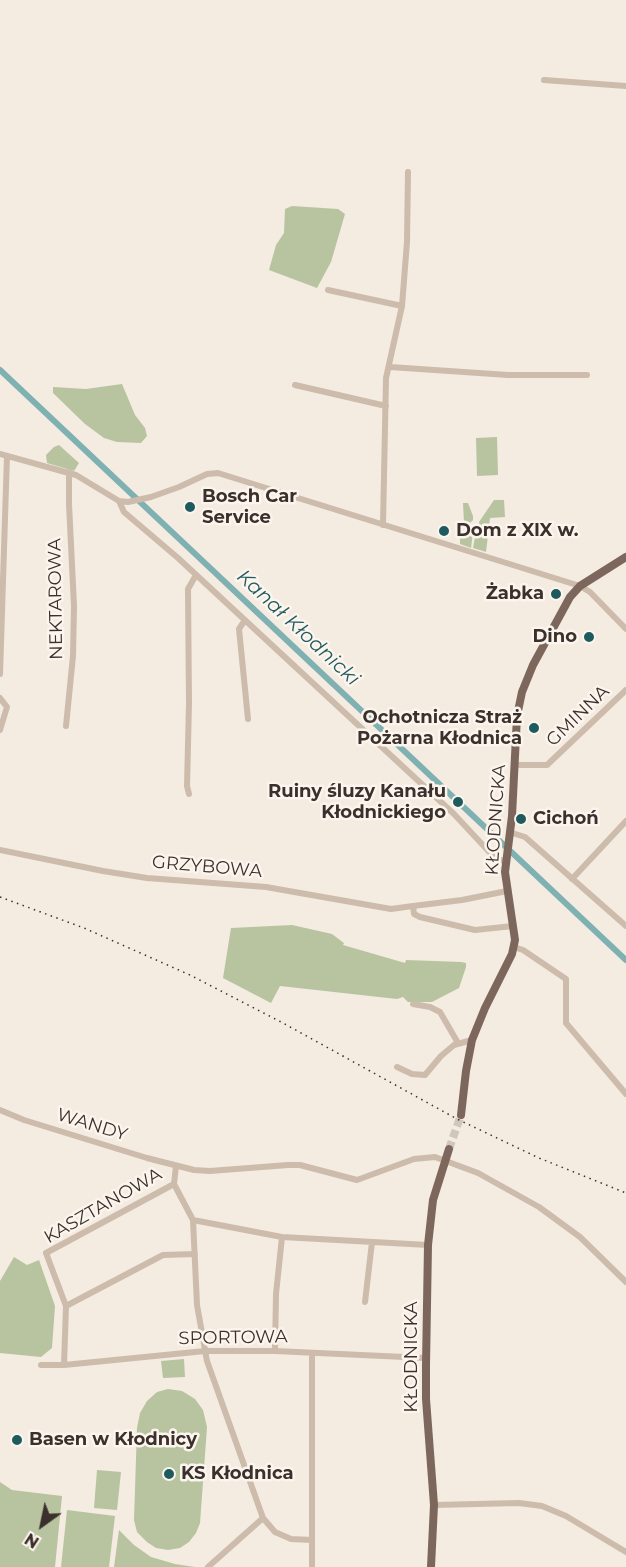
<!DOCTYPE html>
<html>
<head>
<meta charset="utf-8">
<style>
  body { margin:0 }
  #map { position:relative; width:626px; height:1567px; overflow:hidden; background:#f4ebe1; font-family:Montserrat,sans-serif }
  canvas { display:block }
  .north { position:absolute; left:12px; top:1495px; width:60px; height:60px; -webkit-text-stroke:4px #fbf5ee; paint-order:stroke; rotate:213deg; font-size:16px; font-weight:700; line-height:24px; text-align:center; color:#3b302b }
  .north::after { content:''; display:block; margin:auto; width:21px; height:27px; background:#3b302b; clip-path:polygon(50% 0,100% 100%,50% 72%,0 100%) }
</style>
</head>
<body>
<div id="map">
<canvas width="626" height="1567"></canvas>
<div class="north">N</div>
</div>
<script>
const ctx = document.querySelector('canvas').getContext('2d');
ctx.lineJoin = 'round';
function fillPath(path, color) {
  ctx.fillStyle = color;
  ctx.fill(path, 'evenodd');
}
function toPath(rows) {
  const path = new Path2D();
  for (const r of rows) {
    path.moveTo(r[0], r[1]);
    for (let i = 2; i < r.length; i += 2) path.lineTo(r[i], r[i + 1]);
  }
  return path;
}
function stroke(path, color, width, dash) {
  ctx.strokeStyle = color;
  ctx.lineWidth = width;
  ctx.lineCap = dash ? 'butt' : 'round';
  ctx.setLineDash(dash || []);
  ctx.stroke(path);
}
function write(font, color, halo, rows, align = 'center') {
  ctx.font = font + ' Montserrat,sans-serif';
  ctx.lineWidth = 5;
  ctx.setLineDash([]);
  ctx.textBaseline = 'middle';
  ctx.strokeStyle = halo;
  ctx.fillStyle = color;
  for (const [text, x, y, turn = 0] of rows) {
    ctx.save();
    ctx.translate(x, y);
    ctx.rotate((+turn || 0) * Math.PI / 180);
    ctx.textAlign = isNaN(turn) ? turn : align;
    if (halo) ctx.strokeText(text, 0, 0);
    ctx.fillText(text, 0, 0);
    ctx.restore();
  }
}
fillPath(toPath([
  [292,206,338,209,345,214,331,262,317,288,269,270,276,245,284,233,285,209],
  [122,384,135,415,145,428,147,436,141,443,117,442,104,438,85,424,53,393,53,387,86,389],
  [497,437,498,475,477,476,476,438],
  [59,445,79,463,74,471,47,463,46,455,54,447],
  [494,500,504,500,505,517,490,518,486,552,473,548,476,532,480,527,479,522],
  [463,503,468,503,473,516,473,520,469,524,473,532,471,548,460,544,460,536,465,535,465,527,460,527,460,522,464,522],
  [292,925,332,934,344,943,343,945,405,963,406,960,461,962,466,963,466,967,459,988,432,1002,408,1002,403,997,397,999,280,986,271,1003,223,978,231,928],
  [14,1257,27,1265,39,1260,55,1306,52,1348,41,1357,0,1353,0,1281],
  [184,1359,185,1377,163,1378,161,1361],
  [168,1389,182,1391,195,1399,203,1410,207,1427,200,1523,196,1533,189,1542,180,1548,168,1550,156,1548,147,1542,137,1532,134,1520,137,1428,140,1413,147,1401,157,1392],
  [97,1470,121,1472,117,1510,94,1508],
  [0,1482,12,1490,62,1496,55,1567,0,1567],
  [67,1510,115,1516,109,1567,61,1567],
  [119,1530,134,1545,151,1557,175,1564,195,1567,114,1567]
]), '#b8c4a0');
stroke(toPath([
  [0,370,626,960]
]), '#7fb0b2', 6);
stroke(toPath([
  [449,1149,461,1115]
]), '#cfc6bd', 8, [8, 4]);
stroke(toPath([
  [544,80,626,86],
  [328,290,402,306],
  [390,367,508,375,587,375],
  [295,385,386,406],
  [0,454,76,475,119,501,128,502,151,497,179,487,207,474,218,473,580,586,590,592,626,629],
  [119,501,124,512,178,558,454,814,494,857,506,862],
  [383,525,386,378,402,306,407,242,408,172],
  [245,620,239,629,248,719],
  [0,674,7,456],
  [0,698,7,707,0,730],
  [66,726,73,656,74,606,69,504,69,472],
  [514,765,547,765,626,690],
  [189,794,187,786,189,703,188,589,196,575],
  [509,832,525,837,626,926],
  [0,850,103,871,147,878,266,887,391,909,413,906,414,914,420,917,475,930,513,926],
  [572,879,626,821],
  [413,906,462,900,507,891],
  [514,947,523,950,566,979,566,1023,626,1094],
  [413,1004,430,1007,440,1012,458,1043],
  [397,1067,412,1074,425,1075,441,1056,454,1045,472,1040],
  [0,1110,24,1120,147,1158,194,1170,210,1171,288,1165,300,1165,357,1180,414,1159,435,1157,478,1173,539,1207,580,1237,626,1282],
  [176,1166,174,1184,193,1220,197,1305,207,1361,263,1518,275,1532,291,1539,312,1540],
  [193,1220,282,1237,428,1245],
  [365,1302,372,1242],
  [66,1306,163,1255,195,1254],
  [275,1351,276,1294,282,1237],
  [41,1365,64,1365,205,1351,275,1351,426,1358],
  [64,1365,66,1306,46,1253,174,1184],
  [434,1505,519,1503,542,1506,566,1516,626,1552],
  [208,1567,263,1518],
  [312,1567,312,1353]
]), '#cdbbac', 6);
stroke(toPath([
  [461,1115,466,1071,472,1040,485,1008,512,954,515,940,505,872,512,816,517,716,522,692,533,665,570,597,580,586,626,557],
  [431,1567,434,1505,426,1399,426,1365,428,1245,433,1200,449,1149]
]), '#7d675c', 8);
stroke(toPath([
  [0,897,84,928,190,975,283,1023,457,1119,539,1158,626,1193]
]), '#3b302b', 1.5, [1.5, 4.5]);
for (const [x, y, r, color] of [
  [190,507,6,"#1f5a5e"],
  [444,531,6,"#1f5a5e"],
  [556,594,6,"#1f5a5e"],
  [589,637,6,"#1f5a5e"],
  [534,728,6,"#1f5a5e"],
  [458,802,6,"#1f5a5e"],
  [521,819,6,"#1f5a5e"],
  [17,1440,6,"#1f5a5e"],
  [169,1474,6,"#1f5a5e"]
]) {
  const dot = new Path2D();
  dot.arc(x, y, r, 0, 2 * Math.PI);
  ctx.fillStyle = color;
  ctx.fill(dot);
  stroke(dot, '#fbf5ee', 2);
}
write('bold 18px', '#3b302b', '#fbf5ee', [
  ["Bosch Car",202,497],
  ["Service",202,518],
  ["Dom z XIX w.",456,531],
  ["Żabka",544,594,"right"],
  ["Dino",577,637,"right"],
  ["Ochotnicza Straż",522,718,"right"],
  ["Pożarna Kłodnica",522,739,"right"],
  ["Ruiny śluzy Kanału",446,792,"right"],
  ["Kłodnickiego",446,813,"right"],
  ["Cichoń",533,819],
  ["Basen w Kłodnicy",29,1440],
  ["KS Kłodnica",181,1474]
], 'left');
write('18px', '#3b302b', '#fbf5ee', [
  ["NEKTAROWA",56,599,-91],
  ["GMINNA",578,716,-44],
  ["KŁODNICKA",496,820,-86],
  ["GRZYBOWA",207,867,5],
  ["WANDY",92,1125,17],
  ["KASZTANOWA",103,1206,-30],
  ["SPORTOWA",233,1338,-1],
  ["KŁODNICKA",412,1357,-90]
]);
write('italic 20px', '#1f5a5e', '#fbf5ee', [
  ["Kanał Kłodnicki",298,628,43]
]);
</script>
</body>
</html>
